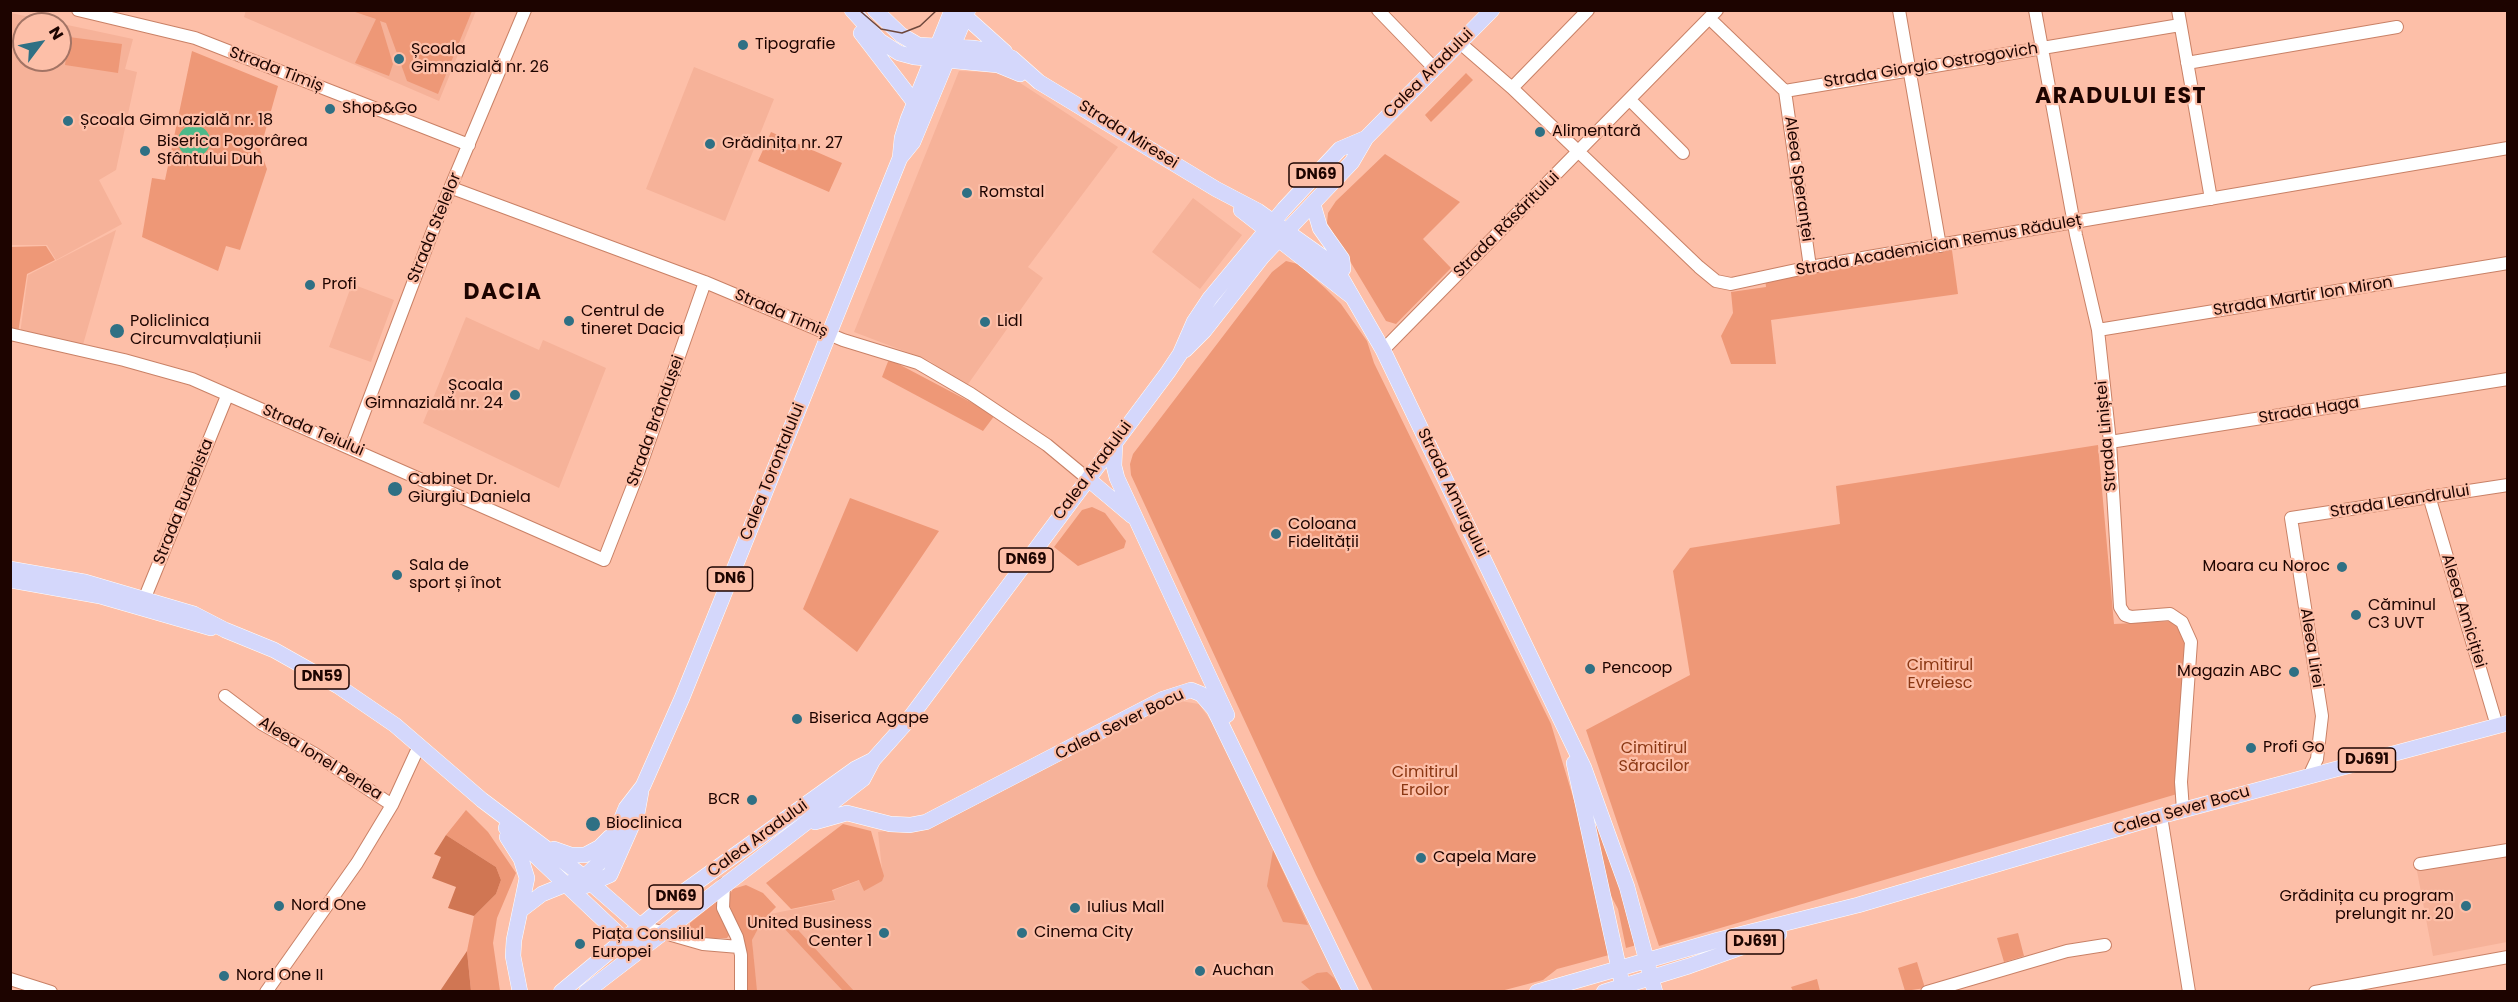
<!DOCTYPE html>
<html>
<head>
<meta charset="utf-8">
<style>
  body { margin:0 }
  #map { position:relative; width:2518px; height:1002px; overflow:hidden; background:#fdbfa8; font-family:Poppins,sans-serif }
  canvas { display:block }
  .frame { position:absolute; inset:0; border:12px solid #1d0400; pointer-events:none }
  .north { position:absolute; left:12px; top:12px; width:60px; height:60px; box-sizing:border-box; background:#fdbfa8; border:2px solid #a37465; border-radius:50%; rotate:58deg; font-size:16px; font-weight:700; line-height:24px; text-align:center; color:#1d0400 }
  .north::after { content:''; display:block; margin:auto; width:21px; height:27px; background:#2f7084; clip-path:polygon(50% 0,100% 100%,50% 72%,0 100%) }
</style>
</head>
<body>
<div id="map">
<canvas width="2518" height="1002"></canvas>
<div class="frame"></div>
<div class="north">N</div>
</div>
<script>
const ctx = document.querySelector('canvas').getContext('2d');
ctx.lineJoin = 'round';
function fillPath(path, color) {
  ctx.fillStyle = color;
  ctx.fill(path, 'evenodd');
}
function toPath(rows) {
  const path = new Path2D();
  for (const r of rows) {
    if (r.length === 3) {
      path.moveTo(r[0] + r[2], r[1]);
      path.arc(r[0], r[1], r[2], 0, 2 * Math.PI);
      continue;
    }
    path.moveTo(r[0], r[1]);
    for (let i = 2; i < r.length; i += 2) path.lineTo(r[i], r[i + 1]);
  }
  return path;
}
function stroke(path, color, width, dash) {
  ctx.strokeStyle = color;
  ctx.lineWidth = width;
  ctx.lineCap = dash ? 'butt' : 'round';
  ctx.setLineDash(dash || []);
  ctx.stroke(path);
}
function write(font, color, halo, rows, align = 'center') {
  ctx.font = font + ' Poppins,sans-serif';
  ctx.lineWidth = 4.5;
  ctx.setLineDash([]);
  ctx.textBaseline = 'middle';
  ctx.strokeStyle = halo;
  ctx.fillStyle = color;
  for (const [text, x, y, turn = 0] of rows) {
    ctx.save();
    ctx.translate(x, y);
    ctx.rotate((+turn || 0) * Math.PI / 180);
    ctx.textAlign = isNaN(turn) ? turn : align;
    if (halo) ctx.strokeText(text, 0, 0);
    ctx.fillText(text, 0, 0);
    ctx.restore();
  }
}
fillPath(toPath([
  [246,10,476,11,439,101,244,17],
  [11,13,133,39,125,69,137,72,116,170,99,180,122,224,56,260,47,245,11,245],
  [24,24,60,24,60,60,24,60],
  [694,67,774,99,725,221,646,189],
  [959,71,1005,73,1118,147,1028,267,1043,278,966,387,930,361,854,332],
  [1193,198,1242,235,1200,289,1152,252],
  [116,230,82,348,20,334,28,275],
  [352,284,394,300,371,362,329,347],
  [466,317,539,350,543,340,606,368,559,488,423,423],
  [1174,700,1199,704,1218,731,1352,992,748,992,754,965,752,940,755,931,770,914,835,901,832,891,860,880,883,878,878,832,901,829],
  [2507,856,2507,942,2433,956,2417,871]
]), '#f6b299');
fillPath(toPath([
  [352,11,472,11,438,94,407,81,386,23,380,21,393,64,389,76,355,63,376,19],
  [69,37,122,44,118,73,65,65],
  [192,51,278,86,260,150,267,169,240,250,226,246,218,271,142,237,152,178,165,180],
  [1466,73,1473,80,1431,122,1425,115],
  [771,132,842,163,829,192,758,161],
  [1385,154,1460,202,1423,239,1451,268,1396,324,1386,321,1327,223,1328,213,1336,201],
  [1951,243,1958,294,1771,320,1776,364,1731,364,1721,336,1733,313,1731,292,1766,287,1765,277],
  [46,246,55,260,27,274,18,333,11,331,11,247],
  [1286,261,1298,264,1325,288,1341,304,1367,341,1374,363,1551,724,1579,817,1609,955,1557,969,1543,980,1501,991,1373,991,1316,875,1131,475,1130,464,1133,454,1272,272],
  [889,359,995,415,983,431,882,377],
  [2098,445,2114,624,2173,621,2187,643,2177,794,1659,946,1586,730,1690,675,1673,571,1690,548,1840,524,1836,486],
  [850,498,939,531,857,652,803,609],
  [1092,507,1105,513,1126,541,1124,548,1078,566,1054,547,1082,510],
  [1591,804,1640,944,1626,948,1618,909,1608,890],
  [466,810,488,832,516,873,497,918,493,943,500,991,471,991,467,951,474,916,496,894,501,880,496,867,446,835],
  [843,824,871,831,884,876,882,881,864,891,859,880,832,890,835,900,791,909,766,883],
  [1273,850,1308,925,1283,922,1267,886],
  [746,885,763,893,776,907,762,921,752,940,757,991,746,991,744,942,727,899,733,889],
  [717,901,730,934,727,938,700,938,690,934,690,923],
  [788,919,854,991,843,991,781,925],
  [2018,933,2024,956,2004,962,1997,938],
  [1917,962,1925,988,1905,991,1898,968],
  [1327,972,1334,978,1342,991,1311,991,1301,982,1317,973],
  [1817,979,1820,991,1793,991,1791,987]
]), '#ee9877');
fillPath(toPath([
  [446,835,496,867,501,880,496,894,474,916,448,908,456,887,432,878,441,857,434,854],
  [467,951,471,991,440,991]
]), '#d07653');
fillPath(toPath([
  [194,141,16]
]), '#4db989');
const minor = toPath([
  [78,10,195,38,469,145],
  [1378,10,1435,69],
  [1899,10,1940,246],
  [2035,10,2076,235,2098,330,2110,442,2120,607,2125,615,2131,617,2170,614,2182,622,2191,642,2181,782,2183,810],
  [2178,10,2211,199],
  [1709,18,1785,91],
  [1460,43,1512,88,1699,267,1716,281,1731,284,1810,267,2508,148],
  [2187,63,2397,27],
  [1512,88,1588,10],
  [1785,91,2180,25],
  [1785,91,1810,267],
  [1630,100,1683,153],
  [452,188,705,282,843,340,918,363,971,394,1047,445,1088,479],
  [2098,330,2508,263],
  [10,334,124,360,192,379,604,560,638,473,705,282],
  [1383,350,1717,10],
  [2110,442,2508,379],
  [351,447,438,217,525,10],
  [2429,496,2497,726],
  [141,607,227,396],
  [225,696,262,724,315,754,392,805],
  [2309,776,2317,759,2322,716,2291,518,2508,485],
  [2161,816,2189,992],
  [2420,864,2508,850],
  [724,884,723,908,737,937,741,955,741,992],
  [640,926,703,944,739,947],
  [10,979,51,992],
  [266,992,357,863,392,805,419,746],
  [1927,992,2067,951,2105,945],
  [2315,992,2508,957]
]);
const major = toPath([
  [852,10,880,41,899,53,914,57,998,65,1020,74],
  [875,10,901,35,918,45,973,48,998,52,1012,58,1039,82,1216,189,1258,211,1334,265,1383,350,1584,768,1627,887,1655,992],
  [966,17,1005,52],
  [861,33,914,102],
  [900,158,902,138,908,119,952,10],
  [1313,204,1320,228,1342,259,1343,269],
  [1241,210,1351,296],
  [1185,350,1204,331,1262,257,1352,162,1366,138,1492,10],
  [1115,443,1114,466,1117,478,1227,715],
  [1088,479,1132,516],
  [10,569,85,582,194,614,225,630,274,650,338,686,395,725,482,800,584,877,640,926,644,940,642,948],
  [10,580,100,596,211,628],
  [1574,763,1624,992],
  [815,822,847,813,890,824,910,825,926,822,1163,699,1191,690,1201,694,1214,709,1351,992],
  [506,828,630,945],
  [507,837,521,859,527,878,514,940,513,956,520,992],
  [554,849,571,855,585,855,600,847,610,837],
  [585,886,610,875,637,814,641,792],
  [521,910,542,894,584,877,599,863,608,851,626,808,643,786,682,698,900,158,913,142,968,10],
  [561,992,668,903,855,769,873,760],
  [586,992,863,779,873,760,906,723,1168,372,1180,354,1194,322,1210,298,1284,209,1340,149,1366,138],
  [1537,992,1718,940,1858,905,2161,816,2508,723],
  [1604,992,1689,966,1779,934]
]);
stroke(minor, '#c98166', 14);
stroke(major, '#fff', 16);
stroke(minor, '#fff', 12);
stroke(major, '#d4d7fb', 15);
stroke(toPath([
  [859,10,881,29,902,33,920,26,937,10]
]), '#6d473c', 1.5);
for (const [x, y, r, color] of [
  [743,45,6,"#2f7084"],
  [399,59,6,"#2f7084"],
  [330,109,6,"#2f7084"],
  [68,121,6,"#2f7084"],
  [1540,132,6,"#2f7084"],
  [710,144,6,"#2f7084"],
  [145,151,6,"#2f7084"],
  [967,193,6,"#2f7084"],
  [310,285,6,"#2f7084"],
  [569,321,6,"#2f7084"],
  [985,322,6,"#2f7084"],
  [117,331,8,"#2f7084"],
  [515,395,6,"#2f7084"],
  [395,489,8,"#2f7084"],
  [1276,534,6,"#2f7084"],
  [2342,567,6,"#2f7084"],
  [397,575,6,"#2f7084"],
  [2356,615,6,"#2f7084"],
  [1590,669,6,"#2f7084"],
  [2294,672,6,"#2f7084"],
  [797,719,6,"#2f7084"],
  [2251,748,6,"#2f7084"],
  [752,800,6,"#2f7084"],
  [593,824,8,"#2f7084"],
  [1421,858,6,"#2f7084"],
  [279,906,6,"#2f7084"],
  [2466,906,6,"#2f7084"],
  [1075,908,6,"#2f7084"],
  [884,933,6,"#2f7084"],
  [1022,933,6,"#2f7084"],
  [580,944,6,"#2f7084"],
  [1200,971,6,"#2f7084"],
  [224,976,6,"#2f7084"]
]) {
  const dot = new Path2D();
  dot.arc(x, y, r, 0, 2 * Math.PI);
  ctx.fillStyle = color;
  ctx.fill(dot);
  stroke(dot, '#fdbfa8', 2);
}
for (const [x, y, w] of [
  [1316,175,54],
  [1026,560,54],
  [730,579,45],
  [322,677,54],
  [2367,760,57],
  [676,897,54],
  [1755,942,57]
]) {
  const box = new Path2D();
  box.roundRect(x - w / 2, y - 12, w, 24, 4.5);
  ctx.fillStyle = '#fdbfa8';
  ctx.fill(box);
  stroke(box, '#1d0400', 1.5);
}
write('bold 15px', '#1d0400', null, [
  ["DN69",1316,175],
  ["DN69",1026,560],
  ["DN6",730,579],
  ["DN59",322,677],
  ["DJ691",2367,760],
  ["DN69",676,897],
  ["DJ691",1755,942]
]);
write('16px', '#1d0400', '#fdbfa8', [
  ["Tipografie",755,45],
  ["Școala",411,50],
  ["Gimnazială nr. 26",411,68],
  ["Shop&Go",342,109],
  ["Școala Gimnazială nr. 18",80,121],
  ["Alimentară",1552,132],
  ["Biserica Pogorârea",157,142],
  ["Sfântului Duh",157,160],
  ["Grădinița nr. 27",722,144],
  ["Romstal",979,193],
  ["Profi",322,285],
  ["Centrul de",581,312],
  ["tineret Dacia",581,330],
  ["Policlinica",130,322],
  ["Circumvalațiunii",130,340],
  ["Lidl",997,322],
  ["Școala",503,386,"right"],
  ["Gimnazială nr. 24",503,404,"right"],
  ["Cabinet Dr.",408,480],
  ["Giurgiu Daniela",408,498],
  ["Coloana",1288,525],
  ["Fidelității",1288,543],
  ["Sala de",409,566],
  ["sport și înot",409,584],
  ["Moara cu Noroc",2330,567,"right"],
  ["Căminul",2368,606],
  ["C3 UVT",2368,624],
  ["Pencoop",1602,669],
  ["Magazin ABC",2282,672,"right"],
  ["Biserica Agape",809,719],
  ["Profi Go",2263,748],
  ["BCR",740,800,"right"],
  ["Bioclinica",606,824],
  ["Capela Mare",1433,858],
  ["Grădinița cu program",2454,897,"right"],
  ["prelungit nr. 20",2454,915,"right"],
  ["Nord One",291,906],
  ["Iulius Mall",1087,908],
  ["United Business",872,924,"right"],
  ["Center 1",872,942,"right"],
  ["Cinema City",1034,933],
  ["Piața Consiliul",592,935],
  ["Europei",592,953],
  ["Auchan",1212,971],
  ["Nord One II",236,976]
], 'left');
write('16px', '#1d0400', '#fdbfa8', [
  ["Strada Giorgio Ostrogovich",1931,66,-9],
  ["Strada Timiș",276,70,21],
  ["Calea Aradului",1429,74,-45],
  ["Strada Miresei",1128,135,32],
  ["Aleea Speranței",1798,179,82],
  ["Strada Răsăritului",1507,225,-45],
  ["Strada Stelelor",435,228,-68],
  ["Strada Academician Remus Răduleț",1939,246,-10],
  ["Strada Martir Ion Miron",2303,297,-9],
  ["Strada Timiș",781,314,23],
  ["Strada Haga",2309,411,-9],
  ["Strada Brândușei",656,421,-70],
  ["Strada Teiului",313,431,23],
  ["Strada Liniștei",2107,436,-95],
  ["Calea Aradului",1093,471,-53],
  ["Calea Torontalului",773,472,-68],
  ["Strada Amurgului",1452,493,64],
  ["Strada Burebista",184,502,-68],
  ["Strada Leandrului",2400,502,-9],
  ["Aleea Amiciției",2463,611,73],
  ["Aleea Lirei",2311,648,81],
  ["Calea Sever Bocu",1120,725,-26],
  ["Aleea Ionel Perlea",320,759,32],
  ["Calea Sever Bocu",2182,811,-16],
  ["Calea Aradului",758,839,-36]
]);
write('16px', '#8b3814', '#fdbfa8', [
  ["Cimitirul",1940,666],
  ["Evreiesc",1940,684],
  ["Cimitirul",1654,749],
  ["Săracilor",1654,767],
  ["Cimitirul",1425,773],
  ["Eroilor",1425,791]
]);
ctx.letterSpacing = '1.5px';
write('bold 22px', '#1d0400', '#fdbfa8', [
  ["ARADULUI EST",2121,97],
  ["DACIA",503,293]
]);
ctx.letterSpacing = '0px';
</script>
</body>
</html>
